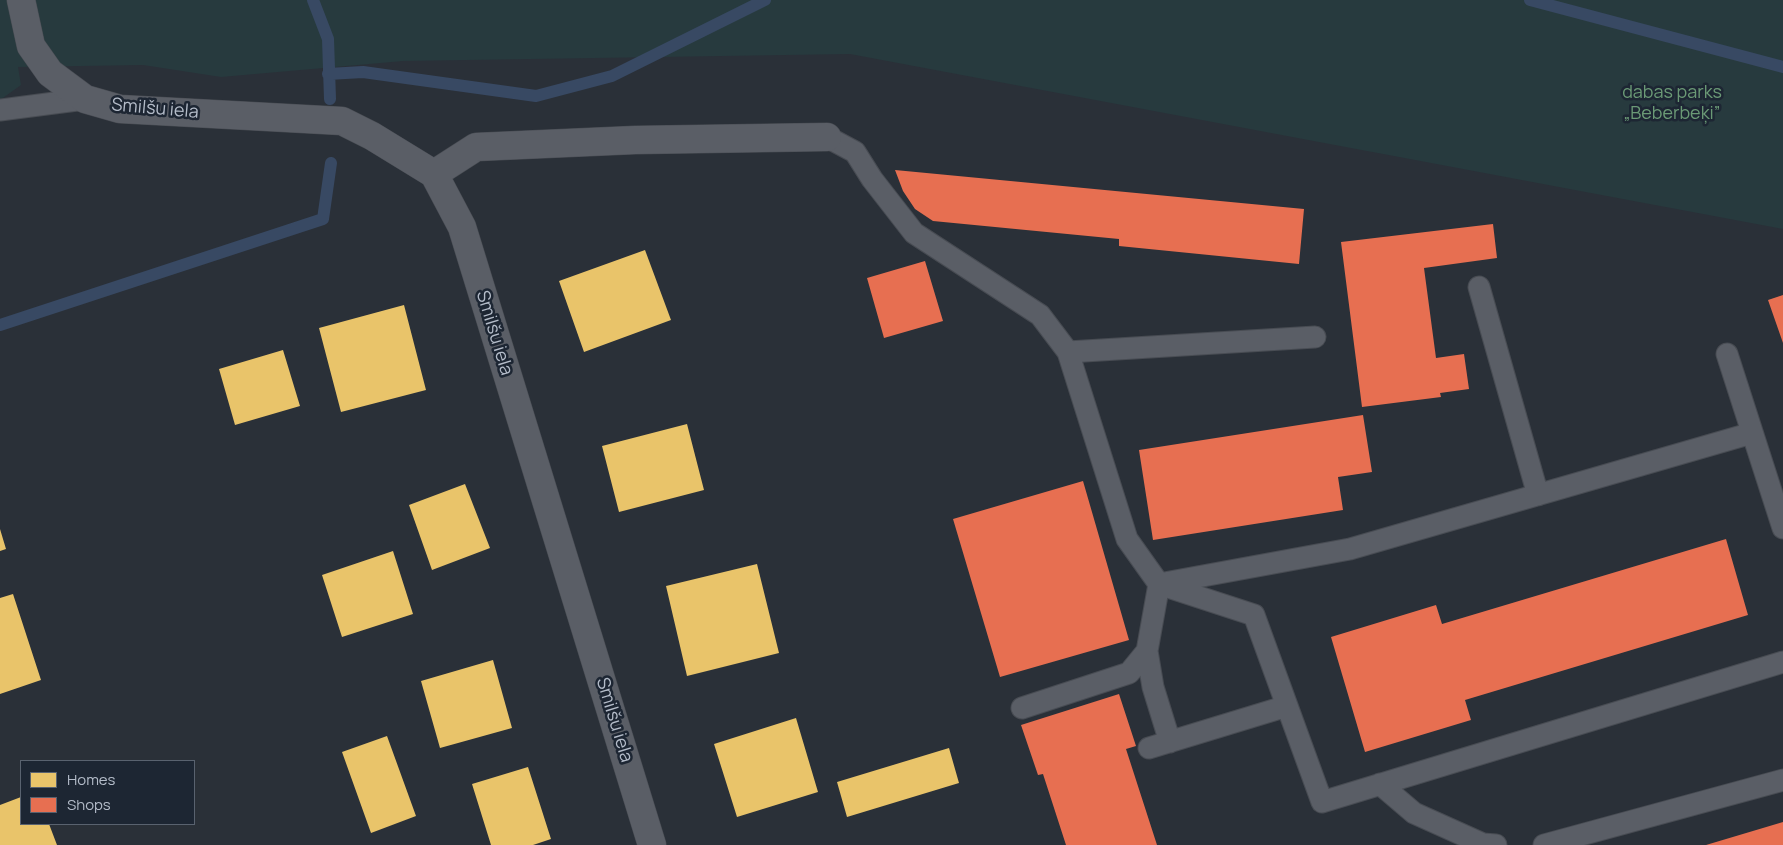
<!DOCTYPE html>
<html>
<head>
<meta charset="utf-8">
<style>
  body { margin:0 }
  #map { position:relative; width:1783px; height:845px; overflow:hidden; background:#2a3038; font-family:Manrope,sans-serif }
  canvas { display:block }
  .legend { position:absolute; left:20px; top:760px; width:175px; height:65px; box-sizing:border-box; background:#1d2633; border:1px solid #59626f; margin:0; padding:6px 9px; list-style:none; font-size:15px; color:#b4bcc9 }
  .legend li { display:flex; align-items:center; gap:10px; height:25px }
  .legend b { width:25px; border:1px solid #59626f }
</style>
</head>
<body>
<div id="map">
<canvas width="1783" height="845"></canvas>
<ul class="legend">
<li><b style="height:14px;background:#e9c46a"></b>Homes</li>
<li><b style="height:14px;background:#e76f51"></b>Shops</li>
</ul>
</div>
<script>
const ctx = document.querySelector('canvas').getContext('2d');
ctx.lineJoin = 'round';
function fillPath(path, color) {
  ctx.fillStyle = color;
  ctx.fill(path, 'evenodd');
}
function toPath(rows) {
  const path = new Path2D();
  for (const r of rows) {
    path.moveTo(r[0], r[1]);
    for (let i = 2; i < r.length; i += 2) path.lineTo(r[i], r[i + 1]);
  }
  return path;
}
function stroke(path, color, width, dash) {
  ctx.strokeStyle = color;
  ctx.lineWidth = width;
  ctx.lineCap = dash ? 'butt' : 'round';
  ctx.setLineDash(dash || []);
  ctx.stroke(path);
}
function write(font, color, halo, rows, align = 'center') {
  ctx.font = font + ' Manrope,sans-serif';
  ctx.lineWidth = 5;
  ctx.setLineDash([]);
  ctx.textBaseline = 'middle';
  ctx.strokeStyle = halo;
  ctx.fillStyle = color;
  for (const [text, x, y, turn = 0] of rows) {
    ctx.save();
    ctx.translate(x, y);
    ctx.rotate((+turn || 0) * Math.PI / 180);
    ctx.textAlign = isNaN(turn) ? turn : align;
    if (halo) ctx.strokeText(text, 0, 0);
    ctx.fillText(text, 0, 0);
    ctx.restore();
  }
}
fillPath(toPath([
  [0,0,1783,0,1783,229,850,54,403,61,221,77,143,65,18,67,21,85,0,100]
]), '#273a3e');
fillPath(toPath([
  [645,250,671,320,584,352,559,281],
  [404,305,426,390,341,412,319,328],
  [283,350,300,406,235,425,219,369],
  [687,424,704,490,619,512,602,446],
  [465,484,490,548,432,570,409,505],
  [0,529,6,549,0,551],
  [393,551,413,614,342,637,322,575],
  [757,564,779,653,687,676,666,586],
  [13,594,41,680,0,694,0,598],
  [493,660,512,728,440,748,421,681],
  [796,718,818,792,737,817,714,744],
  [387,736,416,816,371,833,342,752],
  [949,748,959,783,847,817,837,782],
  [528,767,551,839,533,845,491,845,472,784],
  [21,797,21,824,49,824,57,845,0,845,0,805]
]), '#e9c46a');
fillPath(toPath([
  [895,170,1304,209,1299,264,1119,246,1119,239,933,221,915,209,903,191],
  [1493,224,1497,258,1424,268,1436,358,1464,354,1469,389,1440,393,1441,397,1362,407,1341,242],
  [925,261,943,321,884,338,867,278],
  [1783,295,1783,343,1768,300],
  [1363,415,1372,472,1338,477,1343,510,1153,540,1139,450],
  [1083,481,1129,640,1000,677,953,519],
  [1726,539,1748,615,1465,700,1471,720,1365,752,1331,637,1436,605,1442,624],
  [1119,694,1136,746,1126,749,1157,845,1066,845,1043,774,1038,775,1021,725],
  [1783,822,1783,845,1706,845]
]), '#e76f51');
stroke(toPath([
  [313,0,328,39,330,99],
  [1530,0,1783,67],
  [328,74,363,72,536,96,612,76,765,0],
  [0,325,323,219,331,163]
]), '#384963', 12);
const lane = toPath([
  [0,110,85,99],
  [827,137,855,152,872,179,914,233,1040,315,1068,352,1127,539,1159,584,1254,615,1322,802,1783,662],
  [1479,287,1538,495],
  [1068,352,1315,337],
  [1727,354,1783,528],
  [1147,651,1153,687,1170,742],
  [1022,708,1129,673,1147,651,1159,584,1350,549,1752,433],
  [1149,748,1287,706],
  [1380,784,1414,813,1483,844,1496,845],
  [1544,845,1783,780]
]);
const street = toPath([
  [21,0,31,46,50,73,85,99,120,109,342,121,372,136,434,174,462,227,652,845],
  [434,174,476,147,635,140,827,137]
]);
stroke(lane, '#484c53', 23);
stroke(street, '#484c53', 29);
stroke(lane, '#5a5e66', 21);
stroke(street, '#5a5e66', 28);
write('18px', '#6b9a76', '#1d2633', [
  ["dabas parks",1672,93],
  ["„Beberbeķi”",1672,114]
]);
write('18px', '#b4bcc9', '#1d2633', [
  ["Smilšu iela",155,109,5],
  ["Smilšu iela",494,333,73],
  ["Smilšu iela",614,720,73]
]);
</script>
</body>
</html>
